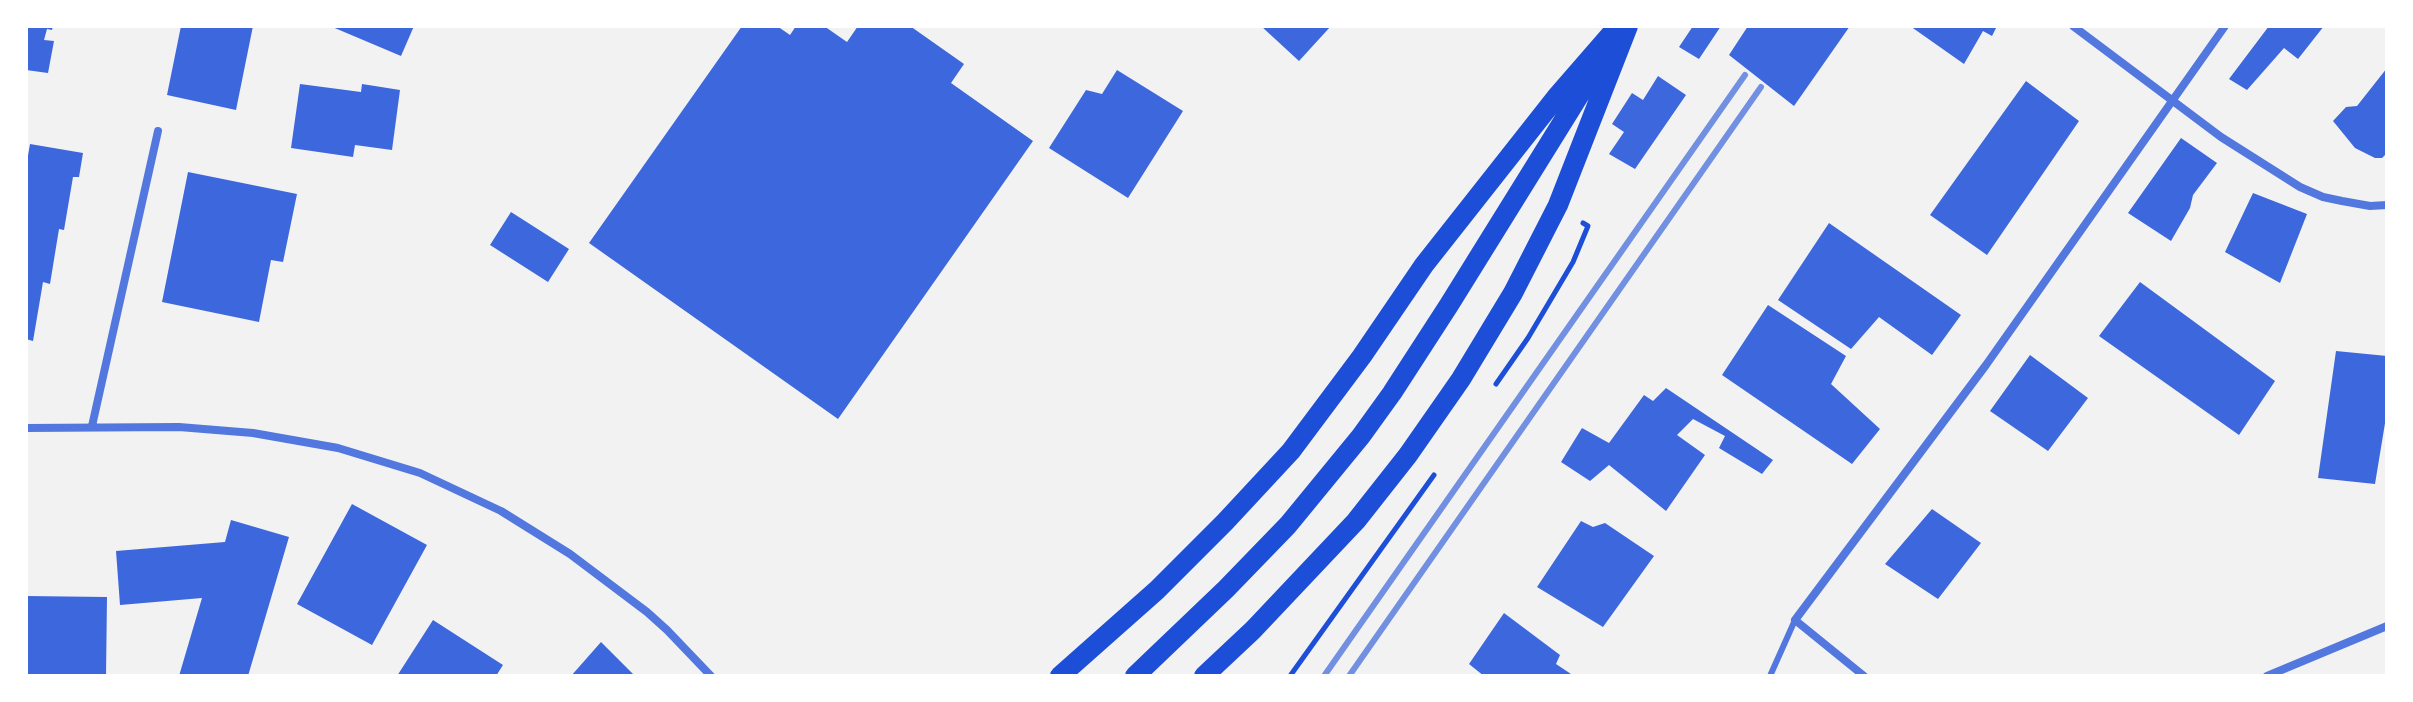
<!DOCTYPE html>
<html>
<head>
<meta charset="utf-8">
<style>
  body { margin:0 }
  #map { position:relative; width:2413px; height:702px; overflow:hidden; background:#f2f2f2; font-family:Inter,sans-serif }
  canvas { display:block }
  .frame { position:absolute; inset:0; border:28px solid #fff; pointer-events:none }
</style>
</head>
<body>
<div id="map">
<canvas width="2413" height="702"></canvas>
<div class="frame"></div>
</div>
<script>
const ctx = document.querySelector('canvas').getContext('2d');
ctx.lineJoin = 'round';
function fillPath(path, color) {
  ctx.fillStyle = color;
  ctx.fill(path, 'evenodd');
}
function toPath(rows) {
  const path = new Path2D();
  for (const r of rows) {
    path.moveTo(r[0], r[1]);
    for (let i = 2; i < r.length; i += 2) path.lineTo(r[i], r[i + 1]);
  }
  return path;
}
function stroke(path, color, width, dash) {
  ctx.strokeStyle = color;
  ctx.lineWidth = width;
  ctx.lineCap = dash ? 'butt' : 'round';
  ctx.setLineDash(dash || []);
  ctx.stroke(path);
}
fillPath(toPath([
  [26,26,53,26,52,30,47,29,44,40,54,41,48,73,26,70],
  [181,26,253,26,236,110,167,95],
  [330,26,414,26,401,56],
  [742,26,777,26,790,35,796,26,824,26,847,42,858,26,910,26,964,64,951,83,1033,141,838,419,589,243],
  [1261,26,1331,26,1299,61],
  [1693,26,1721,26,1699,59,1679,47],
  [1748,26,1850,26,1794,106,1729,55],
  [1910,26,1997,26,1992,36,1983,31,1964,64],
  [2269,26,2324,26,2298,59,2284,48,2247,90,2229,79],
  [2387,68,2387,153,2382,158,2375,158,2355,148,2333,121,2346,107,2357,106],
  [1117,70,1183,111,1128,198,1049,148,1086,90,1102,94],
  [1658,76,1686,95,1635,169,1609,154,1624,132,1612,124,1632,93,1643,100],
  [2026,81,2079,121,1987,255,1930,215],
  [300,84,361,92,362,84,400,90,392,150,355,145,353,157,291,148],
  [2181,138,2217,163,2193,195,2190,208,2171,241,2128,213],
  [30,144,83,153,79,177,73,177,64,230,59,229,50,284,43,282,33,341,26,339,26,167],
  [188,172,297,194,283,262,271,260,259,322,162,302],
  [2253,193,2307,214,2280,283,2225,252],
  [511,212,569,249,548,282,490,245],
  [1829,223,1961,315,1932,355,1879,317,1851,349,1778,300],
  [2140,282,2275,381,2239,435,2099,336],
  [1768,305,1846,356,1831,384,1880,429,1852,464,1722,375],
  [2336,351,2387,356,2387,411,2375,484,2318,478],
  [2030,355,2088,398,2048,451,1990,411],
  [1666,388,1773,460,1762,474,1719,448,1725,436,1693,419,1677,435,1705,455,1666,511,1609,465,1590,481,1561,462,1582,428,1609,443,1644,395,1653,401],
  [352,504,427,545,372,645,297,604],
  [1932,509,1981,543,1938,599,1885,564],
  [231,520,289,537,248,676,179,676,202,598,120,605,116,551,225,542],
  [1581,521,1593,527,1605,523,1654,556,1603,627,1537,587],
  [26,596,107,597,106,676,26,676],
  [1504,613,1560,655,1556,664,1574,676,1484,676,1469,664],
  [433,620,503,665,496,676,397,676],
  [601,642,635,676,571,676]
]), '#3d67dc');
stroke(toPath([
  [1496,384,1528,338,1573,262,1588,226,1583,223],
  [1290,676,1434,475]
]), '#1d4ed8', 5);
stroke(toPath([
  [1770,676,1795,620]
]), '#5277de', 6);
stroke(toPath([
  [2073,26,2221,137,2300,187,2323,197,2342,201,2370,206,2387,205],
  [92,426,158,131],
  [26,428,179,427,253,433,338,448,420,473,501,511,570,554,647,612,667,630,711,676],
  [1864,676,1795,620,1986,365,2225,26],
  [2267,676,2387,626]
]), '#5277de', 8);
stroke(toPath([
  [1060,676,1157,590,1225,522,1291,451,1362,356,1424,265,1558,95,1618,26],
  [1135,676,1226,589,1288,525,1361,436,1392,393,1449,305,1603,57],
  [1204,676,1253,630,1356,521,1408,455,1461,379,1513,293,1558,205,1628,26]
]), '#1d4ed8', 20);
stroke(toPath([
  [1324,676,1745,75],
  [1349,676,1761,87]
]), '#7290e2', 6);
</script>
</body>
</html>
